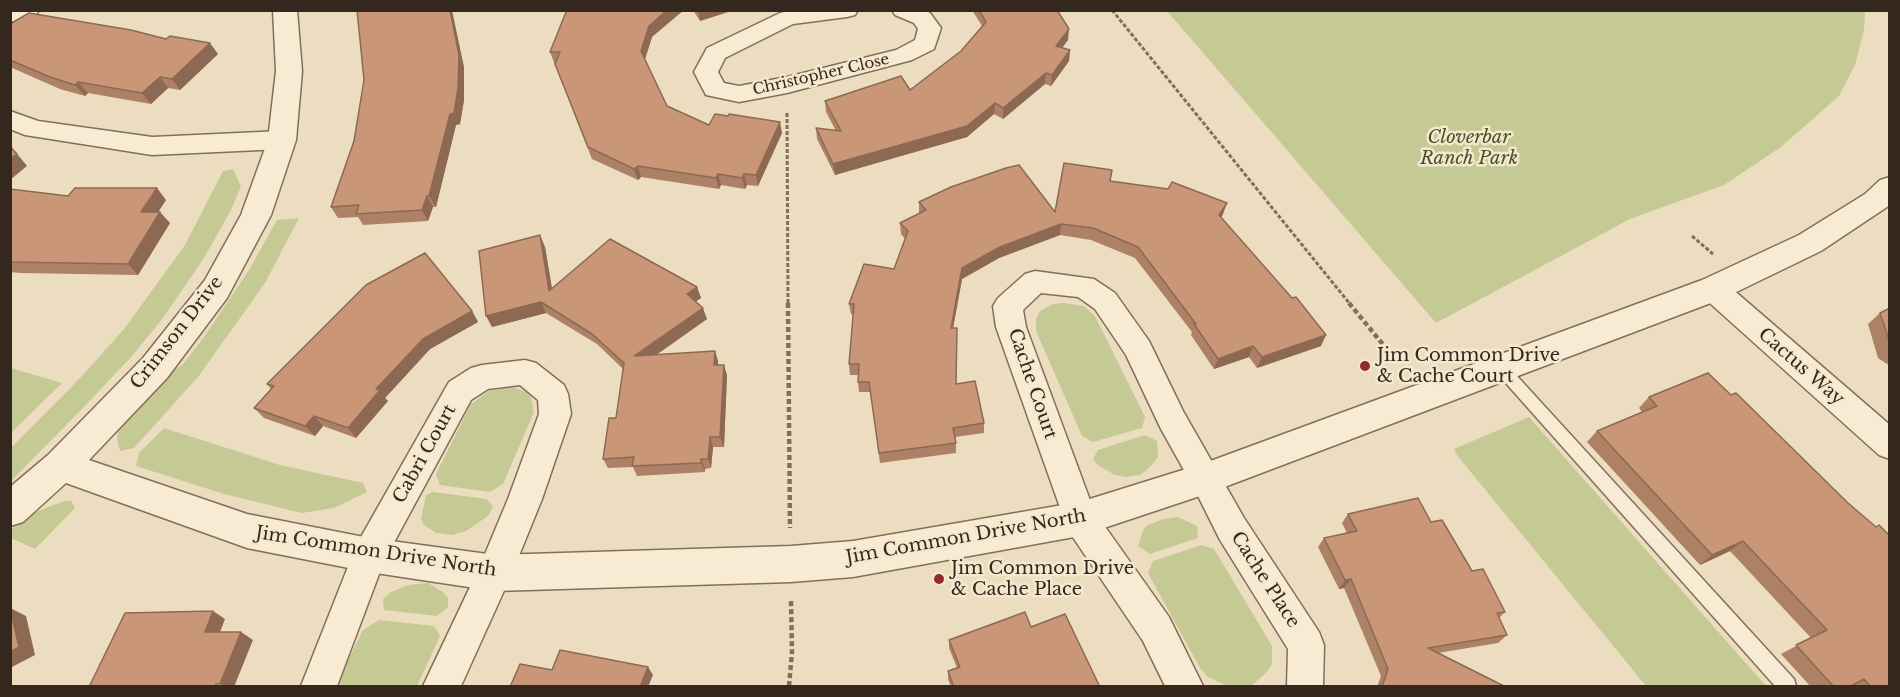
<!DOCTYPE html>
<html>
<head>
<meta charset="utf-8">
<style>
  body { margin:0 }
  #map { position:relative; width:1900px; height:697px; overflow:hidden; background:#ecddc0; font-family:"Libre Baskerville",serif }
  canvas { display:block }
  .frame { position:absolute; inset:0; border:12px solid #34271d; pointer-events:none }
</style>
</head>
<body>
<div id="map">
<canvas width="1900" height="697"></canvas>
<div class="frame"></div>
</div>
<script>
const ctx = document.querySelector('canvas').getContext('2d');
ctx.lineJoin = 'round';
function fillPath(path, color) {
  ctx.fillStyle = color;
  ctx.fill(path, 'evenodd');
}
function toPath(rows) {
  const path = new Path2D();
  for (const r of rows) {
    path.moveTo(r[0], r[1]);
    for (let i = 2; i < r.length; i += 2) path.lineTo(r[i], r[i + 1]);
  }
  return path;
}
function stroke(path, color, width, dash) {
  ctx.strokeStyle = color;
  ctx.lineWidth = width;
  ctx.lineCap = dash ? 'butt' : 'round';
  ctx.setLineDash(dash || []);
  ctx.stroke(path);
}
function write(font, color, halo, rows, align = 'center') {
  ctx.font = font + ' "Libre Baskerville",serif';
  ctx.lineWidth = 5;
  ctx.setLineDash([]);
  ctx.textBaseline = 'middle';
  ctx.strokeStyle = halo;
  ctx.fillStyle = color;
  for (const [text, x, y, turn = 0] of rows) {
    ctx.save();
    ctx.translate(x, y);
    ctx.rotate((+turn || 0) * Math.PI / 180);
    ctx.textAlign = isNaN(turn) ? turn : align;
    if (halo) ctx.strokeText(text, 0, 0);
    ctx.fillText(text, 0, 0);
    ctx.restore();
  }
}
fillPath(toPath([
  [1167,11,1865,10,1865,11,1864,30,1855,65,1839,96,1781,147,1724,185,1630,219,1436,323],
  [233,169,241,186,231,210,204,258,163,318,131,357,82,409,11,481,11,448,82,376,124,329,185,245,223,171],
  [299,218,265,283,198,377,134,448,120,451,117,439,120,420,154,385,183,364,204,337,249,270,277,220],
  [1063,303,1084,306,1095,316,1145,417,1142,428,1093,442,1082,436,1036,331,1036,319,1040,311,1053,304],
  [11,368,62,383,11,433,10,368],
  [513,387,526,392,531,397,534,412,503,484,490,492,440,485,436,474,471,404,489,391],
  [1529,417,1766,686,1646,686,1456,454,1454,449],
  [164,428,280,465,363,483,367,492,334,508,302,513,224,494,136,466,139,453],
  [1145,435,1157,441,1158,457,1149,468,1140,475,1126,477,1115,475,1099,466,1093,459,1098,450],
  [433,492,487,499,493,507,488,516,466,531,452,535,436,533,424,525,421,519,426,495],
  [64,501,71,501,75,508,35,549,11,538,13,525,25,516],
  [1178,517,1197,526,1198,538,1150,554,1138,546,1142,533,1146,526,1163,519],
  [1202,545,1214,549,1272,646,1272,664,1267,672,1251,686,1225,685,1208,677,1200,668,1148,573,1153,561],
  [428,583,443,592,448,598,448,607,437,616,384,610,383,599,391,592,408,585],
  [379,620,434,626,440,636,417,686,335,686,363,630]
]), '#c5ca94');
const service = toPath([
  [1501,362,1506,364,1794,679,1796,686,1775,686,1496,372,1493,368,1496,364,1501,362]
]);
const minor = toPath([
  [10,10,39,10,36,15,10,22,10,10],
  [793,10,858,10,855,15,847,17,793,24,725,58,718,72,724,83,739,86,787,77,896,50,915,40,918,29,914,23,895,15,892,10,924,10,930,13,941,28,934,49,912,60,787,93,739,102,706,95,694,72,707,48,780,13,793,10],
  [10,111,38,121,152,137,282,131,291,134,295,140,291,146,282,149,152,155,25,135,10,129,10,111],
  [1035,271,1094,279,1115,293,1149,341,1183,411,1244,518,1319,632,1324,645,1323,686,1287,686,1288,649,1220,540,1194,488,1161,429,1126,355,1095,309,1078,297,1041,293,1023,310,1026,327,1094,511,1169,617,1203,686,1165,686,1143,641,1068,530,996,327,993,306,998,298,1025,274,1035,271],
  [1713,278,1723,281,1890,425,1890,459,1879,455,1703,297,1699,289,1703,281,1713,278],
  [525,360,536,363,564,385,568,394,571,414,542,499,512,573,461,686,423,686,480,566,508,499,539,414,538,400,520,385,488,389,471,400,384,561,337,686,301,686,357,544,449,382,471,368,482,365,525,360]
]);
const tertiary = toPath([
  [273,10,297,10,302,71,296,140,271,215,227,298,167,378,89,460,247,514,369,538,495,555,791,546,853,541,1080,502,1205,463,1702,280,1799,235,1865,194,1880,180,1890,177,1890,205,1821,251,1724,298,1206,494,1080,536,853,577,791,582,495,591,369,572,247,548,66,483,23,522,10,526,10,487,48,455,143,358,205,280,241,215,268,140,276,71,273,10]
]);
stroke(service, '#846e59', 3);
stroke(minor, '#846e59', 3);
stroke(tertiary, '#846e59', 3);
stroke(toPath([
  [1112,10,1350,304],
  [787,113,788,304],
  [1692,236,1713,254]
]), '#846e59', 3, [4, 2]);
stroke(toPath([
  [788,303,790,528],
  [1349,303,1385,347],
  [789,686,792,652,791,600]
]), '#846e59', 4.5, [5, 3]);
fillPath(service, '#f7ebd3');
fillPath(minor, '#f7ebd3');
fillPath(tertiary, '#f7ebd3');
fillPath(toPath([
  [693,10,730,10,731,11,700,21],
  [972,10,1057,10,1068,40,1062,48,1070,50,1069,61,1051,86,1045,84,1003,119,994,114,967,137,835,175,817,139,816,128,836,131,826,112,825,101,910,90,961,51,982,26],
  [10,24,218,54,180,90,168,88,151,104,88,93,85,96,60,89,10,67],
  [652,37,645,59,667,106,709,125,782,133,758,186,747,185,745,189,721,185,719,189,641,177,638,180,592,159,550,52],
  [464,67,464,100,460,124,456,125,436,207,433,207,428,221,363,225,358,217,338,218,331,207,354,141],
  [1110,181,1223,214,1221,218,1321,346,1257,368,1249,357,1214,369,1191,335,1192,332,1135,258,1091,240,1060,235,999,258,962,279,953,328,956,384,984,423,984,433,955,437,956,443,956,453,880,463,870,392,859,392,858,382,858,375,850,375,849,364,853,315,851,314,849,304,894,269,905,239,901,234,900,223,919,213,919,202,1055,212],
  [10,189,68,196,166,200,158,212,170,223,138,275,20,273,10,272],
  [545,247,552,288,697,287,701,298,696,301,707,319,656,355,715,351,718,361,718,365,727,375,724,447,713,447,711,468,705,469,705,472,637,476,633,467,608,468,603,459,616,418,623,369,597,344,546,313,492,327],
  [1890,308,1890,366,1878,358,1868,324,1880,313],
  [472,311,478,322,430,349,385,398,388,401,356,438,323,426,315,436,264,418,254,408,271,389,267,384],
  [1708,373,1890,687,1811,687,1781,654,1811,638,1730,551,1700,565,1587,442,1597,431,1642,412,1639,408,1649,397],
  [1348,514,1431,522,1505,612,1499,618,1507,635,1498,643,1438,653,1506,687,1377,687,1381,676,1344,588,1339,589,1318,547,1324,538,1347,533,1342,523],
  [1031,627,1100,687,951,687,948,679,948,671,957,668,949,648,949,640]
]), '#ad8166');
fillPath(toPath([
  [450,10,452,10,464,67,464,100,460,124,456,125,436,207,429,196],
  [667,10,684,10,652,37,644,62,641,51,649,26],
  [698,10,730,10,731,11,700,21],
  [1069,29,1068,40,1055,57,1056,46],
  [210,43,218,54,180,90,172,79],
  [1070,50,1069,61,1051,86,1052,75],
  [1046,73,1045,84,1003,119,1003,108],
  [160,77,168,88,151,104,142,93],
  [78,82,88,93,85,96,75,85],
  [995,103,994,114,967,137,835,175,833,164],
  [780,122,782,133,758,186,756,175],
  [10,145,27,166,10,180],
  [638,166,641,177,638,180,634,169],
  [718,174,721,185,719,189,716,178],
  [744,174,747,185,745,189,742,178],
  [157,188,166,200,151,223,141,212],
  [427,196,433,207,428,221,422,210],
  [1227,203,1223,214,1216,227,1219,215],
  [160,212,170,223,138,275,128,264],
  [1061,224,1060,235,999,258,962,279,951,339,951,328,962,268,1000,247],
  [540,235,545,247,554,302,549,291],
  [697,287,701,298,691,305,687,294],
  [541,302,546,313,492,327,486,316],
  [703,308,707,319,639,367,634,356],
  [472,311,478,322,430,349,385,398,388,401,356,438,348,428,376,389,423,339],
  [1326,335,1321,346,1257,368,1262,357],
  [1253,346,1249,357,1214,369,1218,359],
  [715,351,718,361,717,376,714,365],
  [724,365,727,375,724,447,720,437],
  [314,416,323,426,315,436,305,426],
  [710,437,713,447,711,468,708,459],
  [701,459,705,469,705,472,701,463],
  [1743,541,1730,551,1700,565,1712,555],
  [1351,579,1344,588,1339,589,1345,580],
  [10,608,26,616,35,655,10,668],
  [213,611,225,619,217,640,205,632],
  [241,632,253,640,234,687,225,687,220,684],
  [648,667,653,675,648,687,640,687]
]), '#8d6953');
const building = toPath([
  [357,10,450,10,459,55,458,88,454,113,450,114,429,196,427,196,422,210,356,214,359,205,331,207,354,141,364,80,357,10],
  [569,10,667,10,649,26,641,51,667,106,709,125,715,114,728,116,729,114,780,122,756,175,744,174,742,178,718,174,716,178,638,166,634,169,588,147,555,64,560,52,550,52,566,12,569,10],
  [979,10,1057,10,1069,29,1056,46,1070,50,1052,75,1046,73,1003,108,995,103,967,126,833,164,816,128,841,131,825,101,901,76,910,90,961,51,986,22,979,10],
  [29,13,131,30,166,39,170,36,210,43,172,79,160,77,142,93,78,82,75,85,50,77,10,60,10,24,29,13],
  [10,147,17,154,10,159,10,147],
  [1064,163,1112,170,1110,181,1168,189,1172,182,1227,203,1219,215,1292,298,1296,297,1326,335,1262,357,1253,346,1218,359,1194,324,1196,324,1138,247,1093,228,1061,224,1000,247,962,268,951,328,957,328,956,384,975,381,984,423,953,428,956,443,879,453,869,382,858,382,859,364,849,364,854,304,849,304,864,264,894,269,908,231,900,223,926,210,919,202,951,187,1006,168,1019,165,1055,212,1064,163],
  [75,188,157,188,141,212,160,212,128,264,10,262,10,189,68,196,75,188],
  [540,235,549,291,610,239,697,287,687,294,703,308,634,356,715,351,714,365,724,365,720,437,710,437,708,459,701,459,701,463,632,466,634,457,603,459,609,418,616,418,624,363,592,334,541,302,486,316,479,251,540,235],
  [425,253,472,311,423,339,376,389,380,390,348,428,314,416,305,426,254,408,274,386,267,384,366,285,425,253],
  [1890,308,1890,343,1880,313,1890,308],
  [1708,373,1731,395,1736,393,1848,503,1876,527,1879,525,1890,536,1890,687,1871,687,1864,679,1849,687,1834,687,1796,645,1827,630,1743,541,1712,555,1597,431,1657,406,1649,397,1708,373],
  [1418,498,1431,522,1442,520,1472,571,1483,569,1505,612,1497,613,1507,635,1428,648,1506,687,1382,687,1388,669,1351,579,1345,580,1324,538,1357,531,1348,514,1418,498],
  [10,608,19,647,10,652,10,608],
  [213,611,205,632,241,632,220,684,216,684,215,687,89,687,125,613,213,611],
  [1025,612,1031,627,1065,614,1100,687,954,687,948,671,960,667,949,640,1025,612],
  [560,650,648,667,640,687,510,687,520,664,552,670,560,650]
]);
fillPath(building, '#c99677');
stroke(building, '#8d6953', 1.5);
for (const [x, y, r, color] of [
  [1365,366,6,"#912b2f"],
  [939,579,6,"#912b2f"]
]) {
  const dot = new Path2D();
  dot.arc(x, y, r, 0, 2 * Math.PI);
  ctx.fillStyle = color;
  ctx.fill(dot);
  stroke(dot, '#f4e8cf', 2);
}
write('15px', '#34271d', '#f4e8cf', [
  ["Christopher Close",821,75,-13]
]);
write('italic 18px', '#475024', '#f4e8cf', [
  ["Cloverbar",1469,138],
  ["Ranch Park",1469,159]
]);
write('18px', '#34271d', '#f4e8cf', [
  ["Crimson Drive",177,333,-52],
  ["Cactus Way",1801,367,41],
  ["Cache Court",1032,384,71],
  ["Cabri Court",425,454,-61],
  ["Jim Common Drive North",966,537,-10],
  ["Jim Common Drive North",376,552,9],
  ["Cache Place",1265,580,57]
]);
write('18px', '#34271d', '#f4e8cf', [
  ["Jim Common Drive",1377,356],
  ["& Cache Court",1377,377],
  ["Jim Common Drive",951,569],
  ["& Cache Place",951,590]
], 'left');
</script>
</body>
</html>
